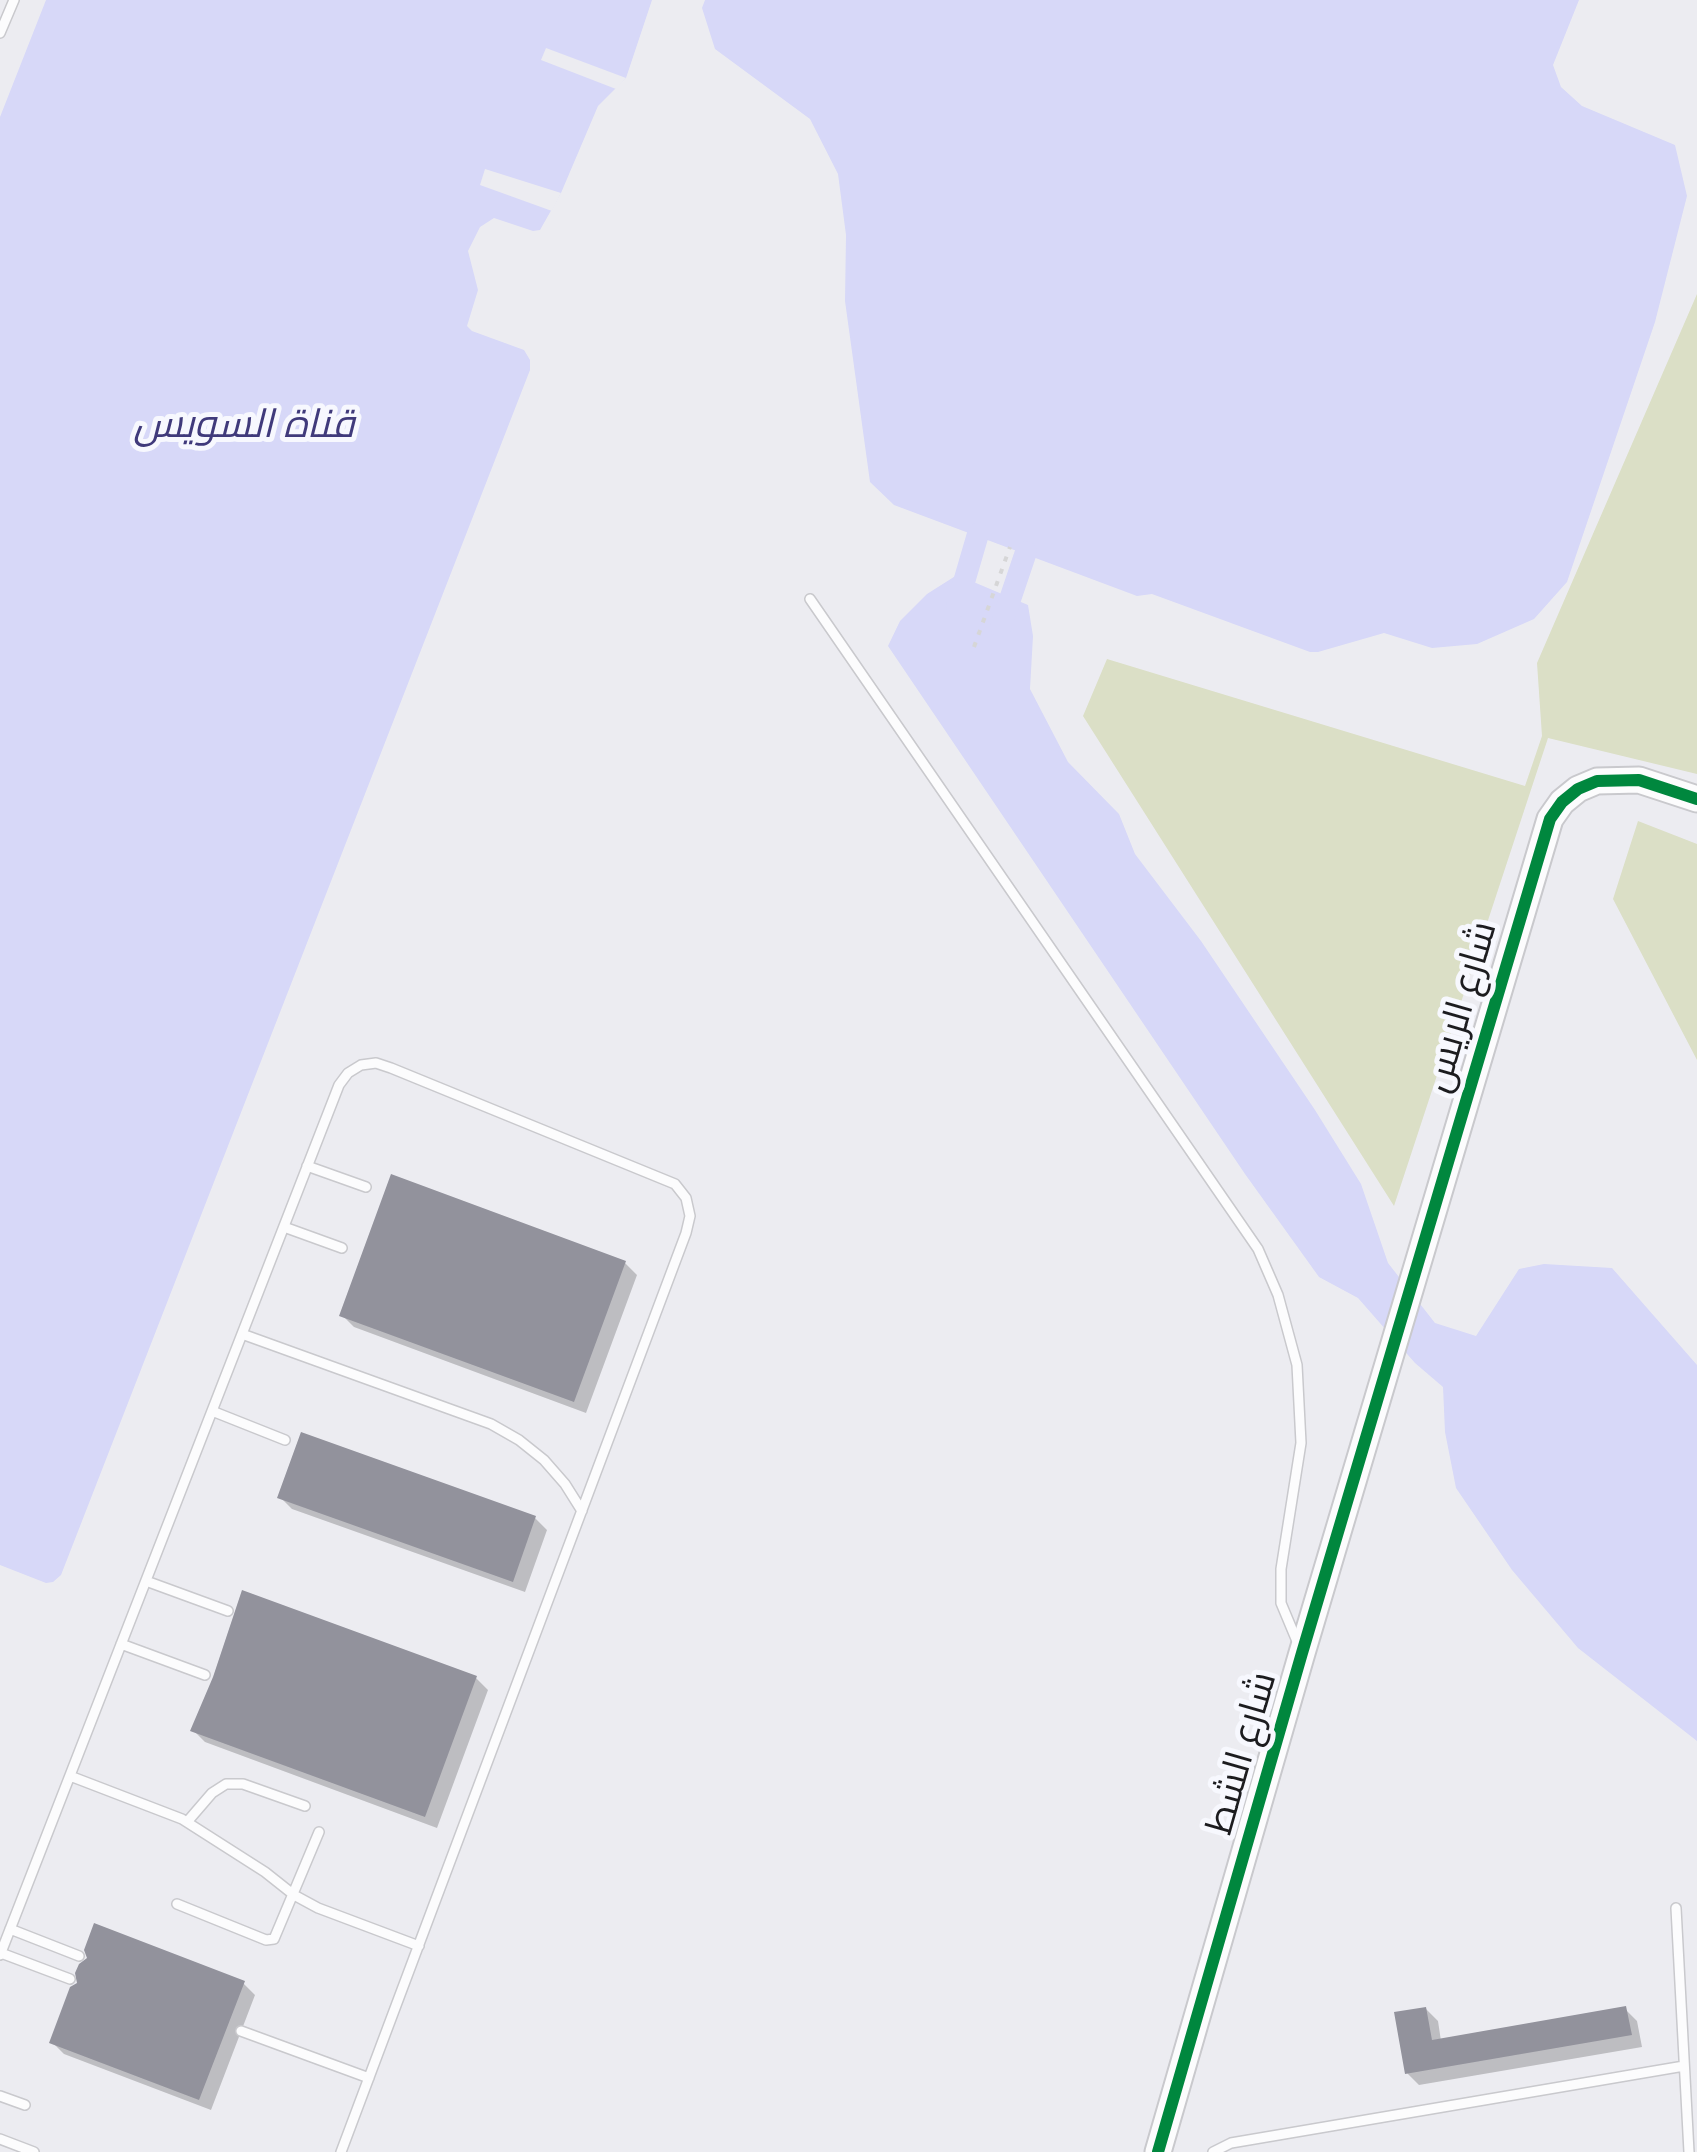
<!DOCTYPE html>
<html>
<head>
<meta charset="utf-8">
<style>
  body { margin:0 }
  canvas { display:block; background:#ececf1 }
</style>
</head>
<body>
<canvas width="1697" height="2152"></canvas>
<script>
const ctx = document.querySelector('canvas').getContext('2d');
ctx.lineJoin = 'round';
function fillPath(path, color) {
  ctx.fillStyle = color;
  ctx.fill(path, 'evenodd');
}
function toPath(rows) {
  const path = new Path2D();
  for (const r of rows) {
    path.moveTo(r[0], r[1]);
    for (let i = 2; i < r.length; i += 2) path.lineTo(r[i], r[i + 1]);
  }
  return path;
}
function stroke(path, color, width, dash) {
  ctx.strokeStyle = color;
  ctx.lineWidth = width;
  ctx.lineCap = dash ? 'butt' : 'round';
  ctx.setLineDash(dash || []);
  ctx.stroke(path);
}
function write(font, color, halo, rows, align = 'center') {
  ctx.font = font + ' Figtree,Cairo,sans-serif';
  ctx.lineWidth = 10;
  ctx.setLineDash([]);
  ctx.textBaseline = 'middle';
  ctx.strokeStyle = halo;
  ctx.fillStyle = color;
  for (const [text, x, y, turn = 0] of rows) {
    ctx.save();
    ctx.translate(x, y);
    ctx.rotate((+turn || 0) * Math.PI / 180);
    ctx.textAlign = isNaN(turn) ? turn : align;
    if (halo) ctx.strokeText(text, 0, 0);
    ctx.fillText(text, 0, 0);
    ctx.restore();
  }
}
fillPath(toPath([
  [1697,294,1697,774,1548,738,1394,1206,1083,716,1107,659,1525,786,1542,736,1537,663],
  [1638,821,1697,844,1697,1060,1613,899]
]), '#dbdfc6');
fillPath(toPath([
  [46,0,652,0,626,78,598,106,561,193,540,230,533,231,494,218,480,227,468,251,478,290,467,326,472,331,524,350,530,360,530,370,61,1575,53,1582,46,1583,0,1565,0,117],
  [705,0,1579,0,1553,65,1561,87,1582,106,1675,145,1687,196,1655,322,1567,582,1534,619,1477,644,1432,648,1384,633,1318,652,1310,652,1152,594,1137,596,894,505,870,482,845,301,846,235,838,174,810,119,715,49,702,8],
  [957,575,1028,605,1033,636,1030,689,1068,762,1119,814,1135,854,1201,941,1315,1110,1361,1184,1388,1263,1435,1323,1476,1336,1519,1269,1544,1264,1612,1268,1697,1365,1697,1741,1578,1648,1512,1570,1456,1488,1445,1432,1443,1387,1415,1363,1358,1298,1319,1277,1245,1174,888,646,900,621,927,594]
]), '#d7d8f8');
fillPath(toPath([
  [546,48,626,78,616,89,541,60],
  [485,169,561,193,552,211,480,185]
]), '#ececf1');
fillPath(toPath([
  [625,1263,637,1275,586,1413,354,1327,342,1315],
  [280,1497,535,1518,547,1530,525,1592,292,1509],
  [476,1678,488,1690,437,1828,205,1742,193,1730],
  [243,1983,255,1995,211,2110,64,2054,52,2042],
  [1426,2009,1438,2021,1441,2041,1625,2009,1637,2021,1642,2047,1419,2085,1407,2073]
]), '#0003');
stroke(toPath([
  [957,606,978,534],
  [1001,626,1026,552]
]), '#d7d8f8', 22);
fillPath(toPath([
  [391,1174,626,1261,574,1402,339,1316],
  [301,1432,536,1516,513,1582,277,1498],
  [242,1590,477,1676,425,1817,190,1731,213,1677],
  [94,1923,245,1981,199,2100,49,2043,70,1987,77,1983,75,1973,79,1964,87,1958,84,1950],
  [1626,2006,1632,2035,1405,2074,1394,2012,1426,2007,1432,2040]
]), '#92929c');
const lane = toPath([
  [0,33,14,0],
  [810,599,1258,1249,1278,1295,1297,1365,1301,1443,1281,1569,1281,1603,1299,1646],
  [307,1166,366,1187],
  [284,1227,342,1248],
  [242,1334,491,1424,519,1440,544,1460,565,1484,582,1511],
  [212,1411,285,1440],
  [146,1581,228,1611],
  [121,1644,205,1675],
  [70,1776,182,1819,265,1872,294,1895,318,1908,419,1946],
  [187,1822,212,1793,226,1784,243,1784,305,1806],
  [177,1904,266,1940,274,1939,319,1832],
  [1676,1908,1689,2152],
  [10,1929,79,1956],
  [1,1953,70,1979],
  [0,1955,339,1085,348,1073,361,1065,376,1063,391,1068,675,1184,686,1198,690,1216,686,1233,341,2152],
  [241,2031,369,2078],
  [0,2096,25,2105],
  [0,2139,34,2152],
  [1213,2152,1231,2143,1684,2066]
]);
const secondary = toPath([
  [1158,2152,1302,1653,1550,819,1562,802,1578,789,1597,781,1639,780,1697,799]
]);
stroke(lane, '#c9c9cd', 12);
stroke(secondary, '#c9c9cd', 29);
stroke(toPath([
  [974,647,1010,547]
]), '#d6d6d7', 4, [5, 8]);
stroke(lane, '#fcfcfd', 9);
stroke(secondary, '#fcfcfd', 25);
stroke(toPath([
  [1158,2152,1302,1653,1550,819,1562,802,1578,789,1597,781,1639,780,1697,799]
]), '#00873e', 12);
write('38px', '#1c1c1f', '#f7f8fe', [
  ["شارع الريس",1461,1007,-74],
  ["شارع الشط",1242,1753,-74]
]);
write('italic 40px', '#403a7b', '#f7f8fe', [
  ["قناة السويس",244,425]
]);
</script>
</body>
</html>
